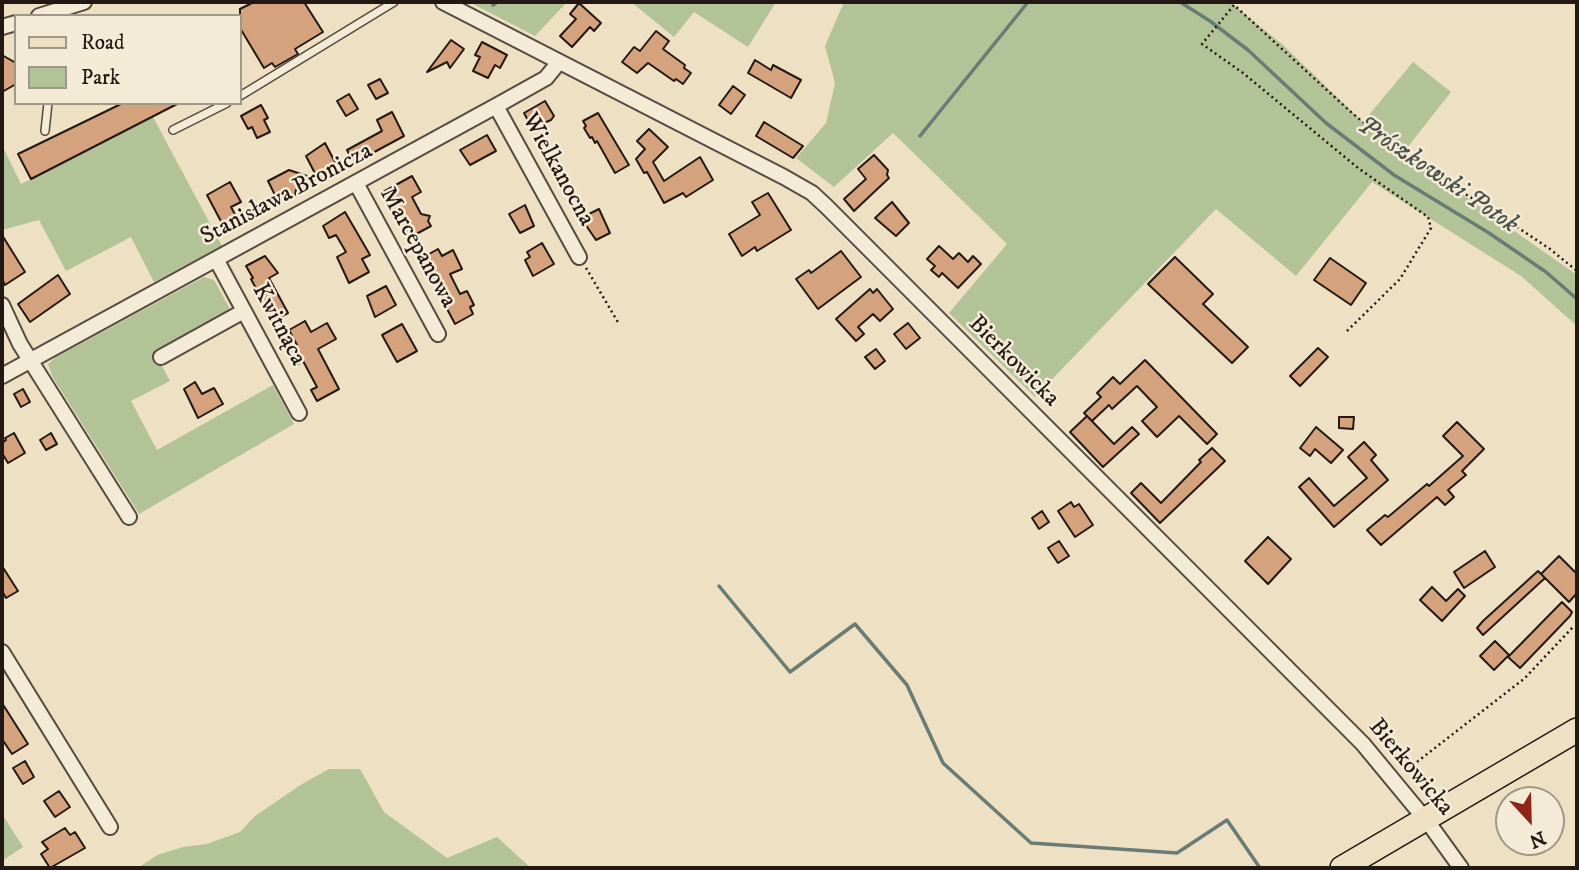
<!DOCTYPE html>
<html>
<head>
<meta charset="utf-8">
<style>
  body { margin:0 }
  #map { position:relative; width:1579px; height:870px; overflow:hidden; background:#eee0c2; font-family:"IM FELL DW Pica",serif }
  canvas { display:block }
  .frame { position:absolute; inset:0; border:4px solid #231813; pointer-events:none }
  .legend { position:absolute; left:14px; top:14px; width:228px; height:91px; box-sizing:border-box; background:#f4ebd7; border:2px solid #a09789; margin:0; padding:9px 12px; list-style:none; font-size:21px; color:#231813 }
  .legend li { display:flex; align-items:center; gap:14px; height:35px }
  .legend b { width:35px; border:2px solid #a09789 }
  .north { position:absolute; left:1495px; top:786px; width:70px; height:70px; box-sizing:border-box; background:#f4ebd7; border:2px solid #a09789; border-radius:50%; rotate:158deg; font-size:19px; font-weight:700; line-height:28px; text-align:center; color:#231813 }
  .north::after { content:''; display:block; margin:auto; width:24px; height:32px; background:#8f2418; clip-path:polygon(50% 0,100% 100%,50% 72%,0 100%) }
</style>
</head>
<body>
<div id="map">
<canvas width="1579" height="870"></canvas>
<div class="frame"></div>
<ul class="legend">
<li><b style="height:9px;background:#eee0c2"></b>Road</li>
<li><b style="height:19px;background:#b3c398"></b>Park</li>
</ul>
<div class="north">N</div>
</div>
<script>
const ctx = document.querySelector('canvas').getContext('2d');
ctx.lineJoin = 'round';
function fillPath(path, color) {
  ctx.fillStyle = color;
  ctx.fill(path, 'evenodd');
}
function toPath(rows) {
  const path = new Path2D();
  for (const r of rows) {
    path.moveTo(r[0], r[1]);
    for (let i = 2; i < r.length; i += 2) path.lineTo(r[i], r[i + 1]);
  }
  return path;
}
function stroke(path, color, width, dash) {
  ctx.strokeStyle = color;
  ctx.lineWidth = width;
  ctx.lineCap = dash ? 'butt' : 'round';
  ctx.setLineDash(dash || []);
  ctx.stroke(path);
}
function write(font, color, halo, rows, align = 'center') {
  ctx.font = font + ' "IM FELL DW Pica",serif';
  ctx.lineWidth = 5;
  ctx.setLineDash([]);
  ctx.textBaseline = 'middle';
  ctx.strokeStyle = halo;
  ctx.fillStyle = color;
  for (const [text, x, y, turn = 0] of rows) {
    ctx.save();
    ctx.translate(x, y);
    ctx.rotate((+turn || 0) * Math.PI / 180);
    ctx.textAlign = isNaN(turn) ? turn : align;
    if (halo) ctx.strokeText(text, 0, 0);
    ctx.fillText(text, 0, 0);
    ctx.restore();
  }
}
fillPath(toPath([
  [469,2,567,2,535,36],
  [631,2,776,2,748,47,694,12,674,37],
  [844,2,1230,2,1283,45,1363,122,1413,62,1451,92,1403,153,1577,275,1577,326,1521,276,1372,182,1296,276,1216,209,1035,397,949,313,1007,244,893,133,834,187,796,158,826,123,835,83,825,46],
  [153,117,222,246,154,282,131,237,66,271,39,220,2,230,2,145,21,184],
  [204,277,214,280,231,311,155,353,170,381,131,401,157,450,273,385,294,424,139,514,52,376,48,364,56,357],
  [329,769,360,769,384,812,447,858,497,837,531,868,138,868,157,855,183,847,207,844,240,832,255,816,302,784],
  [2,814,23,847,2,861]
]), '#b3c398');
stroke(toPath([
  [1180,2,1210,21,1248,50,1326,123,1394,175,1489,233,1546,272,1577,299],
  [493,5,497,2],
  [920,136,1028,2],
  [719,586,790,672,855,624,907,685,943,763,1031,843,1177,853,1227,820,1260,868]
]), '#6a7b74', 3.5);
const building = toPath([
  [254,2,304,2,323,32,295,49,298,54,275,67,272,63,264,68,240,28,240,9,254,2],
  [579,3,601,23,594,31,590,27,572,47,560,36,576,19,570,14,579,3],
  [656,31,669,41,663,49,685,65,684,68,691,73,683,84,676,79,674,81,648,63,637,73,622,62,634,47,640,51,656,31],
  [451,40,464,49,450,68,447,62,427,72,451,40],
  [482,42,507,55,500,68,495,65,488,78,473,71,480,57,475,55,482,42],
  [2,55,16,63,16,84,2,92,2,55],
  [755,60,771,70,773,65,801,80,791,98,748,73,755,60],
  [380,79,388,93,376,99,368,85,380,79],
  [733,86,745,95,731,114,719,105,733,86],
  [349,94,358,109,346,116,337,101,349,94],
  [545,101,554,116,551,120,532,128,524,113,545,101],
  [123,103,179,103,31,179,18,154,123,103],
  [261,105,268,118,264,120,270,132,257,138,252,127,248,129,241,116,261,105],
  [392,112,404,136,354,163,347,150,382,131,377,120,392,112],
  [598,113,629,165,615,173,597,141,595,143,592,137,590,138,584,128,586,126,583,121,598,113],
  [764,122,803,146,793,158,756,136,764,122],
  [649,129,668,147,653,162,664,181,700,157,713,180,686,197,683,193,664,203,647,172,644,173,636,159,645,149,637,141,649,129],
  [487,135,496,151,470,165,460,150,487,135],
  [325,143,336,164,326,169,330,176,319,181,306,156,325,143],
  [874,155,888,170,887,175,889,178,854,211,844,199,866,179,858,169,874,155],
  [289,170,316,179,296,190,295,195,286,195,277,199,268,181,289,170],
  [412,176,421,192,412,197,421,214,430,216,428,221,431,226,409,238,383,192,412,176],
  [230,182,241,202,231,207,238,220,224,227,207,195,230,182],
  [768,193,791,230,757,251,755,247,742,256,729,234,760,215,752,202,768,193],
  [892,202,909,223,896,236,875,218,892,202],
  [525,205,534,226,520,233,509,214,525,205],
  [599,209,610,233,596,240,583,221,588,218,587,215,599,209],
  [345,212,370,255,362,259,369,272,349,283,337,257,346,252,336,235,329,238,323,226,345,212],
  [2,235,25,272,5,285,2,279,2,235],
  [542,243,554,264,533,276,525,260,530,257,527,252,542,243],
  [939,246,953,259,959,253,968,262,973,256,981,264,958,288,942,273,939,277,931,270,935,266,927,259,939,246],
  [438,249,442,256,453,250,462,269,450,274,460,294,467,291,474,305,470,307,473,314,455,324,444,303,446,299,422,258,438,249],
  [841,251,861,277,818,309,796,279,809,270,811,273,841,251],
  [265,256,278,273,269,278,288,313,273,321,251,279,253,278,246,266,265,256],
  [1175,257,1213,294,1203,304,1248,347,1232,363,1148,284,1175,257],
  [1330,258,1366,283,1351,305,1314,280,1330,258],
  [58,275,70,294,30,322,18,304,58,275],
  [386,286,396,305,375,317,367,296,386,286],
  [870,289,873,293,877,289,893,309,880,321,873,314,858,327,864,334,856,341,836,319,870,289],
  [305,321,311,332,327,323,336,339,318,349,339,389,317,401,311,390,317,387,303,361,297,365,289,350,297,345,289,330,305,321],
  [908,323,920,338,906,349,894,334,908,323],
  [402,324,417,351,397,362,382,335,402,324],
  [1318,348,1328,357,1300,386,1290,376,1318,348],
  [876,349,885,361,875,369,865,357,876,349],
  [1145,360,1217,434,1207,444,1179,416,1157,437,1142,421,1157,407,1137,386,1112,409,1109,405,1092,421,1088,417,1114,444,1132,427,1139,434,1103,467,1070,432,1087,416,1084,413,1101,397,1097,393,1113,377,1120,384,1145,360],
  [195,382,202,394,214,388,223,404,198,418,184,389,195,382],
  [23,389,30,402,21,407,14,394,23,389],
  [1339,417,1354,417,1353,429,1339,428,1339,417],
  [1457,422,1484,449,1462,471,1466,475,1448,490,1454,497,1445,505,1437,497,1381,545,1367,530,1385,515,1388,517,1427,484,1429,486,1463,456,1443,436,1457,422],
  [1316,427,1343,450,1331,463,1315,449,1310,456,1300,448,1316,427],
  [14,433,25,453,8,463,2,453,2,443,6,440,5,438,14,433],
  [51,433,57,444,46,450,40,440,51,433],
  [1364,442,1376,455,1371,460,1388,480,1334,527,1299,487,1309,478,1334,506,1367,478,1348,457,1364,442],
  [1212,448,1225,461,1160,523,1131,493,1141,483,1161,503,1201,462,1199,460,1212,448],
  [1071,502,1074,507,1079,504,1093,525,1075,537,1058,511,1071,502],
  [1042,511,1049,522,1039,529,1032,518,1042,511],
  [1268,537,1291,559,1268,584,1245,561,1268,537],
  [1059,541,1069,556,1058,563,1048,548,1059,541],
  [1485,551,1495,567,1464,588,1454,572,1485,551],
  [1559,556,1577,574,1577,593,1569,602,1542,575,1545,578,1483,635,1477,628,1483,621,1538,571,1541,574,1559,556],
  [2,566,18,591,6,598,2,591,2,566],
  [1432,587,1446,601,1458,589,1465,596,1442,621,1420,600,1432,587],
  [1562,602,1572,612,1570,616,1520,668,1508,657,1562,602],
  [1495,641,1509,655,1494,670,1480,656,1495,641],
  [2,703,28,744,12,754,2,739,2,703],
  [25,761,34,777,23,784,13,768,25,761],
  [59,791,70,807,55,817,44,801,59,791],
  [65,828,70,835,75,832,85,848,50,868,41,854,48,849,42,842,65,828]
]);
fillPath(building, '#d5a27e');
stroke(building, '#231813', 2);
const service = toPath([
  [240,96,394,2],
  [173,130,227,103],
  [45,131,48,103]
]);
const minor = toPath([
  [443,2,784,177,812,193,826,206,1363,744,1430,825,1461,868],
  [39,16,84,2],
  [2,27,16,23],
  [496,106,579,257],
  [356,183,438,334],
  [216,259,299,413],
  [2,305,20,344,129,517],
  [161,357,244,311],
  [2,376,496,106,546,78,559,62],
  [2,652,110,827]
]);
const primary = toPath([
  [1342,868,1577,730]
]);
stroke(service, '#564a3f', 10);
stroke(minor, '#564a3f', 18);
stroke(primary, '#231813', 26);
stroke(toPath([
  [586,268,619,324],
  [1347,331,1400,279,1431,228,1428,217,1358,168,1243,73,1202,44,1234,5,1352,113,1409,160,1490,209,1550,249,1577,271],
  [1404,772,1525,678,1573,627]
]), '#231813', 2.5, [2, 3.5]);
stroke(service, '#f4ebd7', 7);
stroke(minor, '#f4ebd7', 14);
stroke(primary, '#eee0c2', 23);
write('24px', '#231813', '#f4ebd7', [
  ["Wielkanocna",557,170,61],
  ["Stanisława Bronicza",287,195,-28],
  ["Marcepanowa",417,248,61],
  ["Kwitnąca",278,325,62],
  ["Bierkowicka",1013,362,45],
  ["Bierkowicka",1410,768,50]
]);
write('italic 26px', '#4c524c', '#f4ebd7', [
  ["Prószkowski Potok",1437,176,34]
]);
</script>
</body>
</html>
